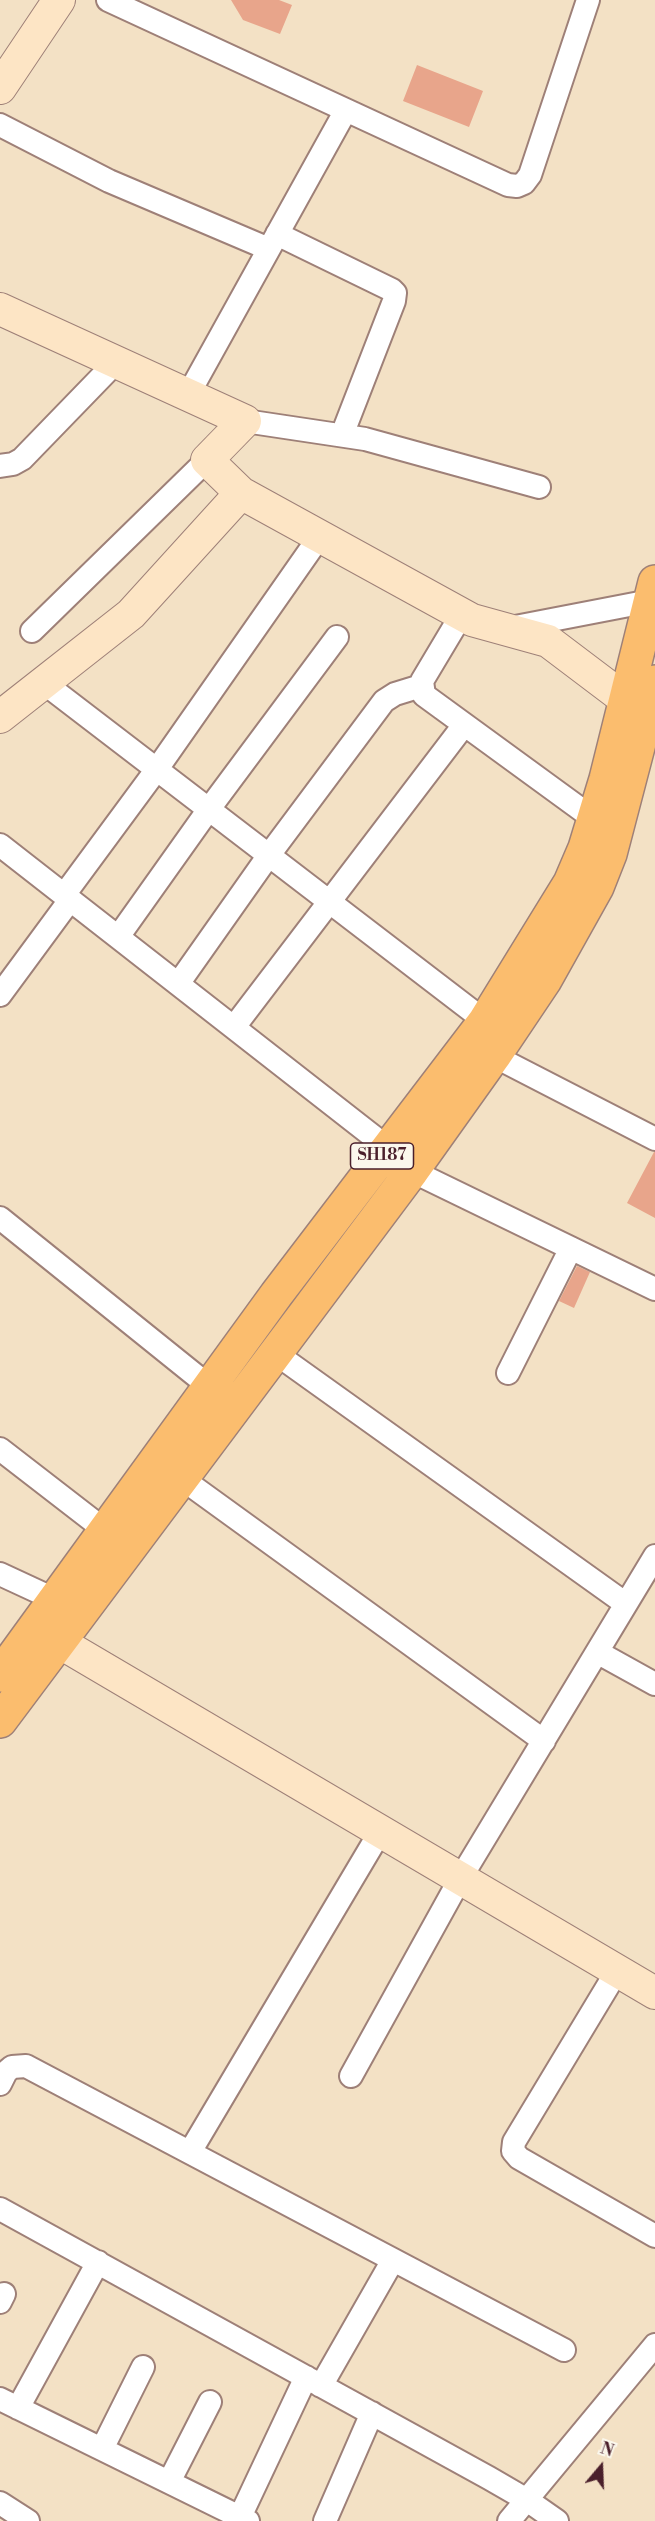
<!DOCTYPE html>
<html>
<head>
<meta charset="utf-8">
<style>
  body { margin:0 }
  #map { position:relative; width:655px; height:2521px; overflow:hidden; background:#f3e1c5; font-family:"Libre Bodoni",serif }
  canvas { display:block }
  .north { position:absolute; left:571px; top:2437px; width:60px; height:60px; -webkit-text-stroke:4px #fbf7ec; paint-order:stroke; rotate:19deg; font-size:16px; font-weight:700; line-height:24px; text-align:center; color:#4a1f2b }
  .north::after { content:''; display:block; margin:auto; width:21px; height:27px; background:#4a1f2b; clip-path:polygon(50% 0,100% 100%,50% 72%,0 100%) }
</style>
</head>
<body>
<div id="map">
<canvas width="655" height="2521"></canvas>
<div class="north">N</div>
</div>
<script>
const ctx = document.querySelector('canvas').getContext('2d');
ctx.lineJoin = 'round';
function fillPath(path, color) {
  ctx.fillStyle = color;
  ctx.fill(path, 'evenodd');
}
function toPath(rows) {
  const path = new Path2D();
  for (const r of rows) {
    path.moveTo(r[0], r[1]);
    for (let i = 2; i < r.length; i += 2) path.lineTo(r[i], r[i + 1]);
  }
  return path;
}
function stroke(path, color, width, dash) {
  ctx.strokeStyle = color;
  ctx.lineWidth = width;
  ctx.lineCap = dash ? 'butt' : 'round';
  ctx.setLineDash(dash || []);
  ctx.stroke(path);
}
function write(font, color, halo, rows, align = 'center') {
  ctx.font = font + ' "Libre Bodoni",serif';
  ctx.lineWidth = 6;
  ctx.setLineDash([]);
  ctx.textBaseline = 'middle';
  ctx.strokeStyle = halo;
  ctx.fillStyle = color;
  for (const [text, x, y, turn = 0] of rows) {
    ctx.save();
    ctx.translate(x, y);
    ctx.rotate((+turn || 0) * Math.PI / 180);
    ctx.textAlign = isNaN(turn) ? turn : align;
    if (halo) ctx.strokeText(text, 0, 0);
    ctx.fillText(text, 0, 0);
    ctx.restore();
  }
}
fillPath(toPath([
  [231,0,279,0,292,5,280,34,243,20],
  [417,65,483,91,469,127,403,101],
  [654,1152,655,1152,655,1218,627,1203],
  [577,1266,590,1272,574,1308,559,1301]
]), '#e8a58b');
const street = toPath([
  [108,0,508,185,517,186,524,183,530,175,588,0],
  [0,125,109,181,269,249],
  [277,234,392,290,395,293,394,301,342,435],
  [188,395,346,110],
  [245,421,365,439,539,487],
  [0,466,13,464,22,459,116,362],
  [462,614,422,681,424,695,594,819],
  [510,628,650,601],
  [32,631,207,460],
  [44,683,485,1021],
  [0,845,388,1148],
  [64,895,157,769,320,536],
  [118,937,209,809,337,637],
  [178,984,269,855,384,701,395,694,421,686],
  [0,995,70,900],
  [234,1027,464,725],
  [494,1056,655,1139],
  [412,1171,655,1289],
  [0,1218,210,1387],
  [275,1353,626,1604],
  [508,1373,571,1248],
  [0,1449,106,1531],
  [181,1478,544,1741],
  [0,1574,56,1600],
  [597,1652,655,1684],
  [617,1971,514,2142,513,2151,519,2158,655,2236],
  [351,2076,460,1879,655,1556],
  [0,2084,6,2072,12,2067,26,2066,564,2350],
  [190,2152,380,1832],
  [0,2209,489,2478,527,2500,557,2521],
  [0,2302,4,2294],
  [321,2386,393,2260],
  [0,2399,248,2521],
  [18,2408,98,2262],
  [102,2449,143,2367],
  [169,2482,210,2402],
  [0,2503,28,2521],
  [240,2517,306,2377],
  [325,2521,372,2413],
  [509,2521,655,2345]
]);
const secondary = toPath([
  [0,88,59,0],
  [0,309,245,421,207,460,241,493],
  [0,717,131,614,241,493,472,620,548,641,626,700],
  [59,1642,655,1993]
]);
const primary = toPath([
  [0,1675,276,1295,485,1021,570,883,585,848,606,779,655,582],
  [0,1721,412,1171,494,1056,545,980,597,887,610,854,655,682]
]);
stroke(street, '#9e8078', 26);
stroke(secondary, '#9e8078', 34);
stroke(primary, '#9e8078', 36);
stroke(street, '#fff', 22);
stroke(secondary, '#fde5c5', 32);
stroke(primary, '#fbbd6e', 33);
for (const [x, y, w] of [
  [382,1156,63]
]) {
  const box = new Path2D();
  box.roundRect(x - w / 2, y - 13, w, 26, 4.5);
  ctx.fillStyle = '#fbf7ec';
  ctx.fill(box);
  stroke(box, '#4a1f2b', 1.5);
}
write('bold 16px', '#4a1f2b', null, [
  ["SH187",382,1156]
]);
</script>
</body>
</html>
